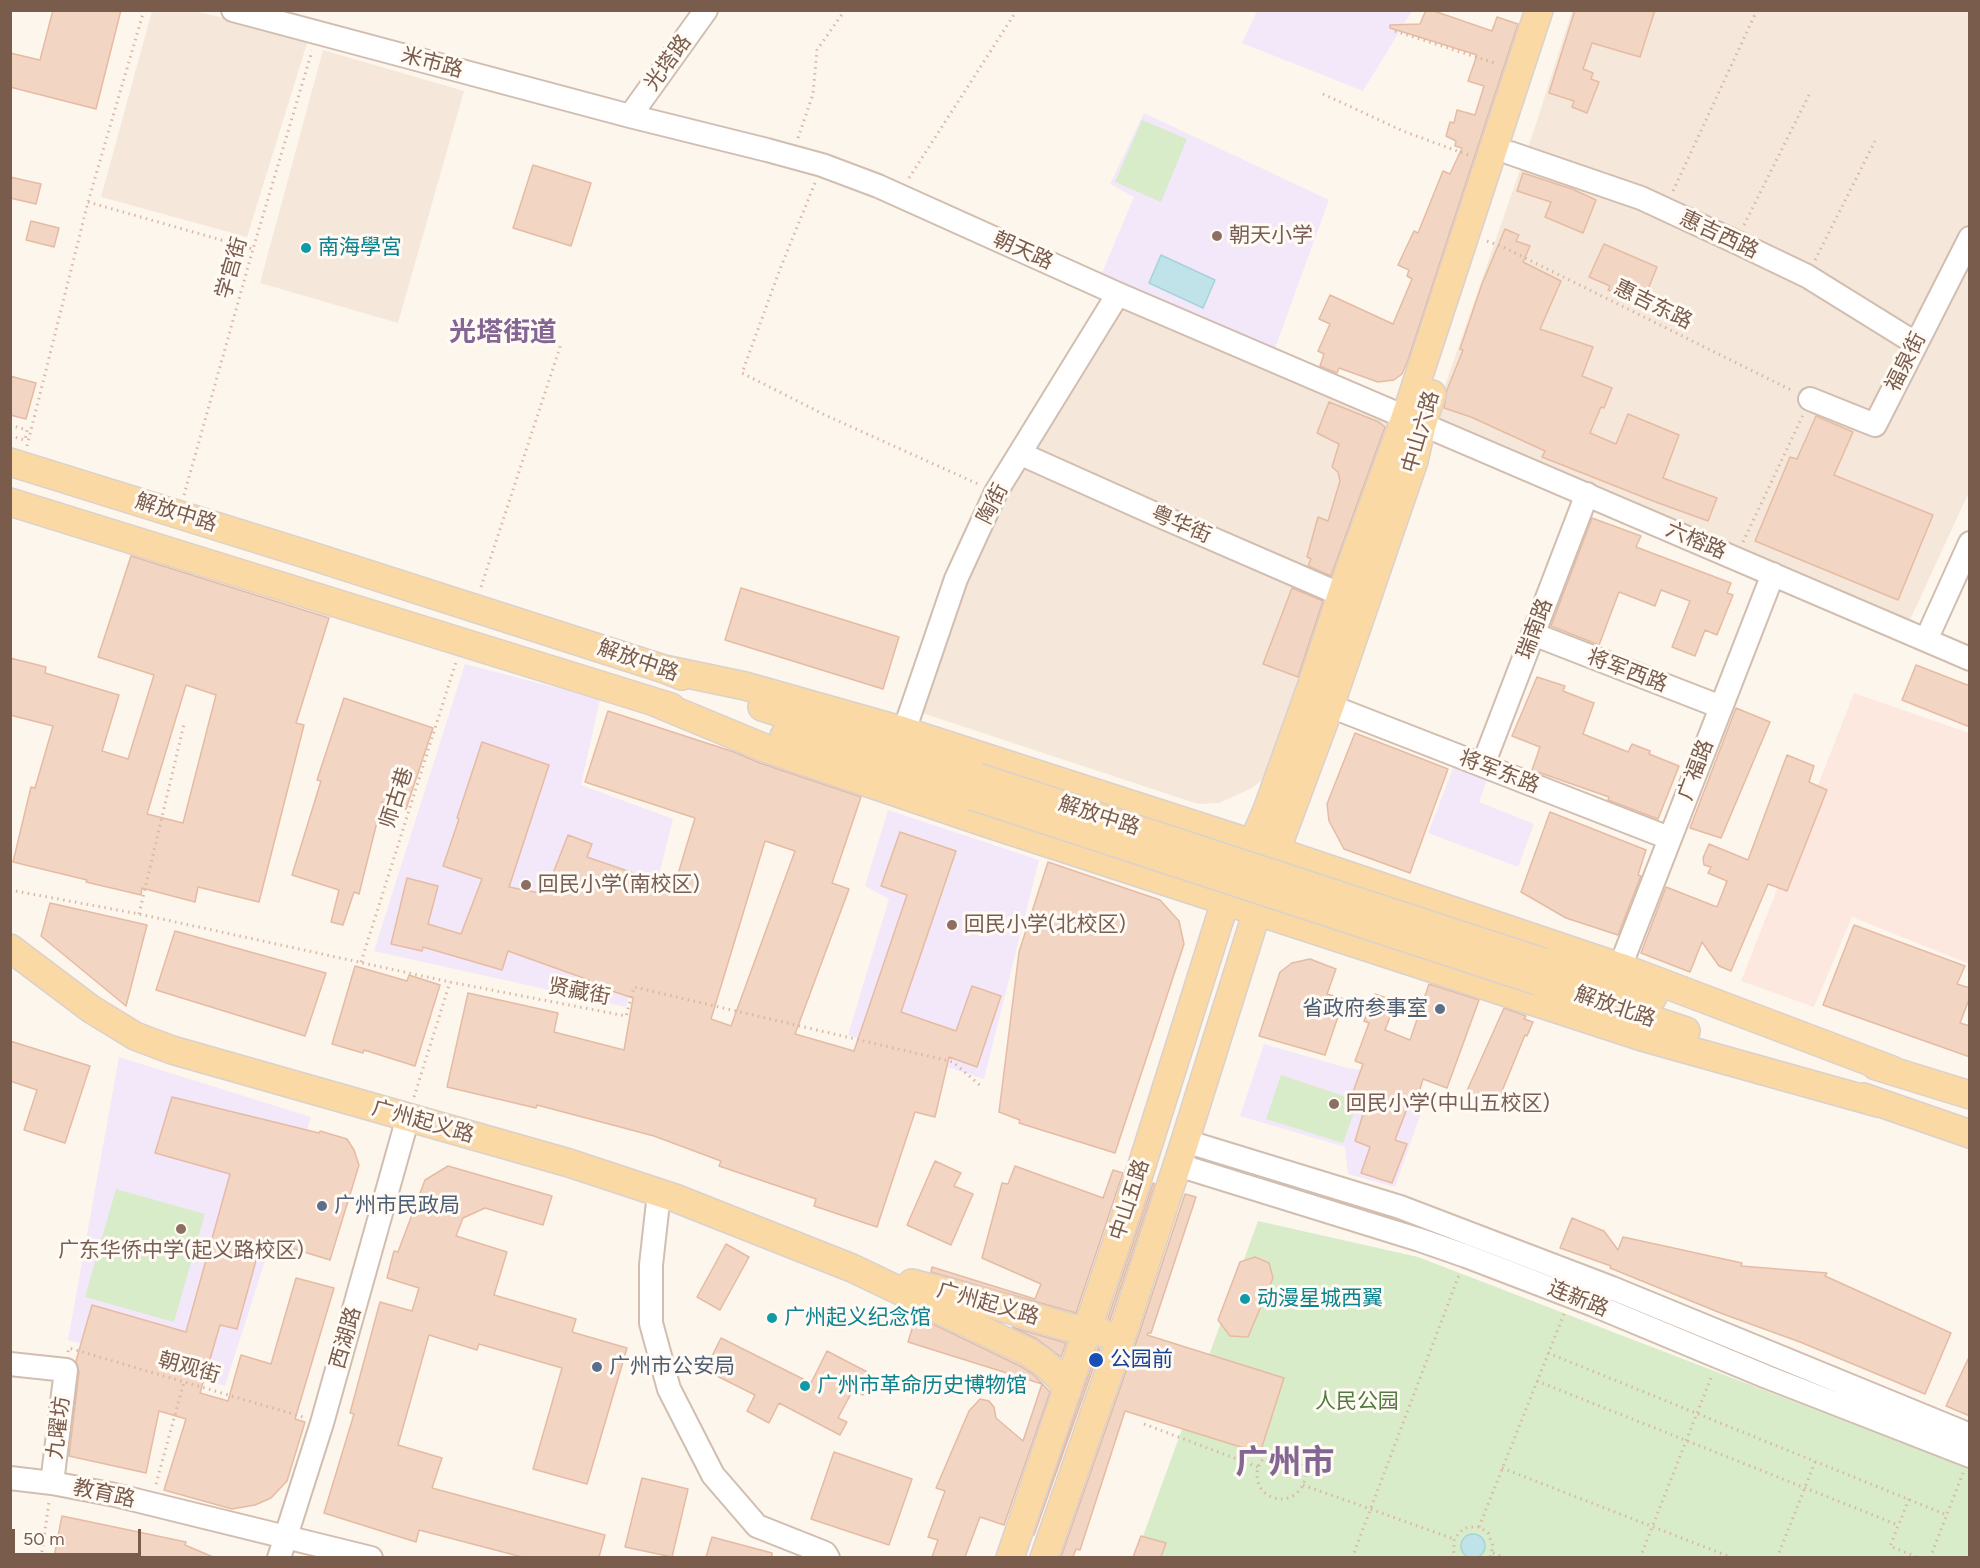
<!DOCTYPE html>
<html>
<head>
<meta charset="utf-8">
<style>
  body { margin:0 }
  #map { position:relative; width:1980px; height:1568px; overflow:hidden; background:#fdf6ec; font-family:Figtree,sans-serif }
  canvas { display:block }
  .frame { position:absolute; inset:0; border:12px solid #7a5c4d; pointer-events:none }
  .scale { position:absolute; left:12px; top:1529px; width:129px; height:27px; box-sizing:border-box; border:3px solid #7a5c4d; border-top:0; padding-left:8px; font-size:18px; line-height:21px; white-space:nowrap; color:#7a5c4d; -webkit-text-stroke:4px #fffaf3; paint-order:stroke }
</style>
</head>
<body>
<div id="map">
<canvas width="1980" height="1568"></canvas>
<div class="frame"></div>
<div class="scale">50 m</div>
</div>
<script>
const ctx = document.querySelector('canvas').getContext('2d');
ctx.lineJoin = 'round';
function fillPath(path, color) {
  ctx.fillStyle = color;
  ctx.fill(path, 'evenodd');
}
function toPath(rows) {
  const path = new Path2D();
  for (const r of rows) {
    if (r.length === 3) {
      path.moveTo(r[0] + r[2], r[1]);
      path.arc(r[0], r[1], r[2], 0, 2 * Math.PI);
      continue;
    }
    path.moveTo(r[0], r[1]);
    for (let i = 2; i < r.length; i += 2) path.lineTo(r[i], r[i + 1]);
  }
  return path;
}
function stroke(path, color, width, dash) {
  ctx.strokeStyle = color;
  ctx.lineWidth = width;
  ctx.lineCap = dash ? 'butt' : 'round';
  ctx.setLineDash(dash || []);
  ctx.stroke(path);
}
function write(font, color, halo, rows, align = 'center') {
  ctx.font = font + ' Figtree,"Noto Sans SC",sans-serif';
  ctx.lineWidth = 6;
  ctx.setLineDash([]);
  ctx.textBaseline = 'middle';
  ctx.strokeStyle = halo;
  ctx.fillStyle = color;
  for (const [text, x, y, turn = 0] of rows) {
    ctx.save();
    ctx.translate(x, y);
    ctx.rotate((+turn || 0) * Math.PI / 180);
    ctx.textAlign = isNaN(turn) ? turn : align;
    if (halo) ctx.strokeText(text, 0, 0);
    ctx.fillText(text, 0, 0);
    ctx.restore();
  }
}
fillPath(toPath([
  [152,11,193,11,309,37,247,237,101,197],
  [1572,11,1969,11,1969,492,1909,622,1434,417,1536,124],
  [323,50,464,91,398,323,260,283],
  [1118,307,1394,424,1265,778,1252,788,1219,803,1198,804,916,711,962,586,1003,500]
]), '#f5e8da');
fillPath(toPath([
  [1854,693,1969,733,1969,964,1852,917,1814,1007,1741,981]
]), '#fde8e0');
fillPath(toPath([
  [1257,11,1412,11,1363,91,1242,43],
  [1144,113,1329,200,1274,351,1102,273,1134,197,1110,184],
  [465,664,600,699,581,785,673,819,626,1007,374,951],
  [1455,763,1489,775,1479,802,1534,824,1518,867,1428,833],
  [888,810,1039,860,984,1079,848,1035,889,899,865,886],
  [1264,1044,1344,1067,1378,1073,1428,1093,1395,1187,1348,1174,1345,1147,1240,1116],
  [119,1057,311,1117,225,1386,68,1340]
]), '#f3e8fa');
fillPath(toPath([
  [1142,120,1187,139,1161,202,1115,182],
  [1281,1075,1358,1101,1343,1143,1266,1119],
  [116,1189,205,1214,174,1322,85,1297],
  [1258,1221,1418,1257,1969,1469,1969,1557,1135,1558]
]), '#d8ecc9');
const water = toPath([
  [1161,255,1215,280,1203,308,1149,283,1161,255],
  [1473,1546,12]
]);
fillPath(water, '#bfe3e8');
stroke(water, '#a5d3da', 1.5);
const building = toPath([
  [53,10,121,10,96,109,10,87,10,53,40,60,53,10],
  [1426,10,1431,10,1492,31,1497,17,1518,24,1408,360,1402,374,1394,380,1378,382,1339,368,1337,373,1320,366,1324,354,1318,351,1330,324,1319,319,1330,295,1393,324,1412,279,1407,276,1409,270,1398,265,1414,231,1418,233,1443,171,1450,174,1462,148,1455,146,1456,141,1446,136,1450,122,1454,123,1457,110,1475,115,1484,86,1468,81,1477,55,1390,28,1390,25,1420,24,1426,10],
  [1575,10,1655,10,1640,57,1592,43,1583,69,1593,73,1591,79,1599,82,1587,113,1572,107,1574,101,1549,93,1575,10],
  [533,165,591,183,571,246,513,228,533,165],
  [1523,173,1572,189,1596,200,1583,233,1545,217,1551,202,1517,191,1523,173],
  [10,177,41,184,36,204,10,198,10,177],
  [31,221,59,228,54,247,26,240,31,221],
  [1505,229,1519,235,1516,241,1530,246,1523,262,1561,281,1540,329,1593,347,1582,376,1612,388,1604,408,1601,407,1590,433,1616,444,1628,414,1679,435,1663,478,1717,498,1708,521,1653,501,1542,457,1545,451,1471,417,1444,408,1447,390,1463,350,1460,349,1482,284,1505,229],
  [1604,244,1657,267,1642,304,1608,290,1610,286,1589,277,1604,244],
  [10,376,36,383,26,419,10,415,10,376],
  [1329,402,1379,422,1385,427,1331,576,1308,566,1311,559,1307,557,1318,517,1328,521,1340,481,1338,472,1332,467,1339,444,1317,433,1329,402],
  [1816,416,1853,432,1834,475,1933,515,1898,600,1755,541,1790,457,1797,459,1816,416],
  [1592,518,1641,536,1636,547,1731,583,1727,593,1733,595,1717,635,1705,630,1695,656,1672,647,1690,601,1661,590,1655,606,1619,592,1599,645,1551,626,1592,518],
  [131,556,329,618,296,723,304,725,259,902,198,887,195,902,142,888,141,895,86,882,87,880,13,862,31,787,35,788,53,726,10,715,10,658,46,667,45,673,119,695,102,751,128,759,154,675,98,657,131,556],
  [186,685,216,695,183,823,147,814,186,685],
  [741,588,899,637,883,689,725,640,741,588],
  [1292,588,1323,601,1298,677,1263,664,1292,588],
  [1916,665,1970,686,1970,727,1902,700,1916,665],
  [1537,677,1565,686,1563,691,1594,703,1583,734,1628,752,1632,744,1650,751,1649,754,1679,766,1658,819,1608,800,1609,797,1532,770,1540,747,1512,736,1537,677],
  [344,698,433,728,406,809,382,802,359,894,354,892,343,925,331,922,339,890,292,875,321,781,317,780,344,698],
  [1736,708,1770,722,1721,838,1690,828,1736,708],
  [608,711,734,752,760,763,861,797,832,883,849,889,795,1034,854,1051,907,895,881,886,900,832,956,851,901,1012,956,1031,972,986,1001,996,977,1067,949,1057,935,1117,915,1112,877,1227,814,1206,816,1199,719,1166,721,1161,654,1136,537,1105,536,1108,447,1087,468,993,558,1013,554,1032,624,1050,633,998,588,983,589,980,508,951,502,970,423,947,422,951,391,944,407,878,438,886,428,924,461,934,482,879,443,866,459,819,457,818,482,742,549,765,509,887,545,894,568,835,592,844,587,857,674,887,695,818,585,782,608,711],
  [765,841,795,851,731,1026,711,1019,765,841],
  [1355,733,1448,769,1410,873,1344,849,1329,821,1327,804,1355,733],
  [1787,755,1814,766,1809,782,1827,790,1787,891,1768,884,1731,971,1719,966,1702,942,1690,972,1641,953,1666,887,1717,907,1727,881,1708,873,1711,867,1704,865,1703,858,1709,844,1748,860,1787,755],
  [1550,812,1646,850,1638,875,1641,876,1618,935,1566,918,1521,892,1550,812],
  [1048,862,1160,900,1179,921,1184,944,1115,1153,1019,1123,1020,1120,999,1112,1019,952,1048,862],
  [50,903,147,925,126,1006,41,936,50,903],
  [1854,925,1965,966,1957,984,1970,988,1970,997,1960,1023,1970,1026,1970,1057,1823,1005,1854,925],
  [175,931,326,973,305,1036,156,990,175,931],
  [1310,959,1336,969,1327,994,1344,999,1325,1055,1259,1036,1280,972,1292,963,1310,959],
  [355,966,407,981,409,975,440,985,415,1066,364,1050,363,1053,332,1044,355,966],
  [1429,984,1479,1000,1447,1088,1423,1079,1414,1109,1408,1106,1395,1140,1407,1144,1392,1183,1361,1173,1370,1147,1355,1141,1368,1097,1353,1092,1363,1064,1355,1061,1369,1023,1364,1021,1375,994,1396,1001,1385,1030,1410,1040,1429,984],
  [1504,1008,1526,1016,1524,1019,1533,1022,1527,1036,1525,1035,1500,1096,1494,1100,1488,1100,1466,1093,1504,1008],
  [10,1041,90,1066,65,1143,24,1130,37,1090,10,1081,10,1041],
  [172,1097,319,1133,320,1131,347,1139,354,1150,359,1165,330,1260,262,1239,237,1329,220,1325,200,1393,228,1401,241,1355,271,1364,296,1278,334,1288,295,1419,305,1422,287,1481,271,1498,255,1505,232,1509,164,1490,186,1419,159,1411,146,1473,69,1456,79,1372,76,1361,92,1305,186,1332,230,1174,155,1153,172,1097],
  [935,1161,961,1173,954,1186,973,1194,951,1245,907,1225,935,1161],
  [448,1166,552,1196,543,1225,485,1208,463,1218,456,1236,507,1252,494,1295,576,1319,572,1332,627,1348,587,1484,533,1469,562,1368,479,1344,477,1350,429,1335,398,1445,442,1458,432,1488,605,1535,599,1557,522,1557,419,1530,416,1542,324,1513,354,1414,350,1413,380,1302,412,1311,419,1288,387,1278,394,1251,398,1252,425,1180,448,1166],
  [1015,1166,1103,1198,1113,1170,1123,1173,1076,1313,931,1272,932,1267,1035,1299,1041,1284,982,1258,1002,1183,1008,1184,1015,1166],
  [1153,1183,1155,1184,1110,1320,1108,1318,1153,1183],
  [1185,1194,1196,1197,1151,1333,1148,1333,1147,1335,1284,1378,1260,1453,1125,1411,1080,1550,1076,1549,1073,1557,1061,1557,1139,1334,1185,1194],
  [1572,1218,1604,1231,1618,1250,1623,1237,1742,1263,1741,1266,1827,1273,1825,1276,1951,1333,1925,1394,1800,1342,1723,1314,1610,1268,1611,1266,1560,1248,1572,1218],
  [726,1244,749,1257,720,1310,697,1297,726,1244],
  [1255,1257,1269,1263,1273,1278,1248,1337,1230,1336,1218,1320,1240,1262,1255,1257],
  [916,1316,1020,1366,1033,1374,1050,1392,1004,1525,980,1517,965,1557,932,1557,938,1540,928,1537,945,1491,936,1488,969,1411,980,1399,989,1401,994,1407,996,1418,1023,1441,1042,1384,908,1342,916,1316],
  [1012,1327,1066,1343,1061,1357,1037,1339,1012,1327],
  [721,1338,811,1383,827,1351,873,1375,863,1395,853,1390,838,1418,847,1422,840,1435,779,1403,769,1423,747,1411,755,1395,705,1370,721,1338],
  [1098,1348,1100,1349,1034,1535,1080,1399,1098,1348],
  [1970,1355,1970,1416,1946,1406,1970,1355],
  [834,1452,912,1479,889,1545,811,1519,834,1452],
  [642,1478,688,1489,672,1557,625,1547,642,1478],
  [62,1516,186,1542,185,1545,213,1557,54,1557,62,1516],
  [1141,1536,1166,1543,1161,1557,1133,1557,1141,1536],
  [712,1537,772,1553,772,1557,706,1557,712,1537]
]);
fillPath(building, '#f3d5c3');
stroke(building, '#e6bba3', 1.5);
const minor = toPath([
  [233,10,630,116,767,150,822,165,878,186,1118,294,1970,659],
  [630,116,706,10],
  [1510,153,1641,198,1736,242,1807,276,1915,343],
  [1810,399,1875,425,1970,238],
  [1021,454,1153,513,1342,595],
  [1533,634,1721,707],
  [1926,640,1970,543],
  [1330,706,1669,838],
  [904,731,956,579,996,492,1118,294],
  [1483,765,1587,494],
  [1620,967,1773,574],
  [1185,1141,1400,1207,1612,1288,1970,1435],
  [1178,1165,1420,1240,1466,1256,1594,1305,1767,1377,1970,1456],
  [659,1193,651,1265,651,1323,669,1389,713,1475,757,1526,825,1553,828,1558],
  [10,1364,66,1370,52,1483],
  [10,1478,52,1483,115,1495,371,1558],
  [279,1558,322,1423,408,1117]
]);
const major = toPath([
  [10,462,312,556,664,669,682,676],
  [10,502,671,707],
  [664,669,745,686,904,731,1276,851,1620,967,1892,1070],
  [654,702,765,748,986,823,1642,1037,1878,1103],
  [762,707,978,777],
  [784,736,972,796],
  [10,948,91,1009,135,1036,172,1050,569,1163,675,1198,852,1268,1028,1352,1043,1362,1061,1379,1067,1391],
  [1543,962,1653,997],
  [1537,981,1686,1031],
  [1876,1066,1970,1095],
  [1863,1097,1970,1134],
  [912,1283,981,1301,1067,1327,1103,1333],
  [1010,1558,1129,1206,1220,918,1267,810,1311,687,1351,566,1405,418,1539,10],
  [1044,1558,1124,1329,1185,1141,1276,851,1330,706,1414,461,1422,425,1432,394]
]);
stroke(minor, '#d1beb0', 26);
stroke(major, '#dad1cd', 30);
stroke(toPath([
  [1395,31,1498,64],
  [1323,94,1403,131,1468,155],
  [798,138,813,94,817,50,845,10],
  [909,178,1017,10],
  [815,183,780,269,742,373,825,415,978,484],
  [1673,191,1757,10],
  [88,202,253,249],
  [1744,225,1810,93],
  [1487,241,1505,248,1793,391],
  [1815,260,1875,141],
  [10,425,27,430,25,440,10,436],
  [27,446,88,202,144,10],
  [184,495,253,249,312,51],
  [1743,542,1803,415],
  [481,587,561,344],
  [10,890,139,914,450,982,626,1016,634,987,953,1062,982,1087],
  [139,914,184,724],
  [361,962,456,662],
  [414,1097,450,982],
  [68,1352,69,1348,303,1417],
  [1548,1353,1947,1515],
  [1537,1381,1898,1525],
  [1144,1424,1258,1467],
  [1281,1475,24],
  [1502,1468,1733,1558],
  [156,1484,184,1382],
  [1303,1485,1454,1539],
  [1909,1499,1890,1546,1919,1558],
  [1479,1527,1564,1314],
  [1493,1553,1505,1558],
  [41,1558,49,1502],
  [1352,1558,1459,1275],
  [1457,1558,1454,1552,1454,1539,1463,1529,1469,1527,1479,1527,1488,1533,1493,1546,1490,1558],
  [1640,1558,1712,1375],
  [1777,1558,1815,1462],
  [1930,1558,1963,1473]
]), '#d9b8a5', 3, [1.5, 4.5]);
stroke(minor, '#fff', 22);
stroke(major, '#fbd9a5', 27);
const majorBridge = toPath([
  [978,777,1543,962],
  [972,796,1537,981]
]);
stroke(majorBridge, '#dad1cd', 30, []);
stroke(majorBridge, '#fbd9a5', 27);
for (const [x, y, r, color] of [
  [1217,236,6,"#8d6e63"],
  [306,248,6,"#0f9aa8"],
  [526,885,6,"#8d6e63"],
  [952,925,6,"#8d6e63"],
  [1440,1009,6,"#5c6f8a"],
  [1334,1104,6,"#8d6e63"],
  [322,1206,6,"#5c6f8a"],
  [181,1229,6,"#8d6e63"],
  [1245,1299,6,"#0f9aa8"],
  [772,1318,6,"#0f9aa8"],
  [1096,1360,8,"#1a4fb4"],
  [597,1367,6,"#5c6f8a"],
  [805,1386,6,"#0f9aa8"]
]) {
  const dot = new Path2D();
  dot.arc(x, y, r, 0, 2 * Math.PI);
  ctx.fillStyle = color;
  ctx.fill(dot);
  stroke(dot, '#fffaf3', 2);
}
write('21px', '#7a5c4d', '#fffaf3', [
  ["米市路",432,63,15],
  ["光塔路",668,63,-54],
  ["惠吉西路",1719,235,25],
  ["朝天路",1023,251,24],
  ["学宫街",232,268,-74],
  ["惠吉东路",1653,305,26],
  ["福泉街",1906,362,-63],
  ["中山六路",1421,432,-74],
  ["陶街",993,504,-63],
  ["解放中路",176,513,17],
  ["粤华街",1181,525,23],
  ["六榕路",1696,541,23],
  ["瑞南路",1535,629,-69],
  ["解放中路",638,661,19],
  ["将军西路",1627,671,21],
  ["广福路",1696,770,-69],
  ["将军东路",1499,772,21],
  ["师古巷",397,798,-72],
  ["解放中路",1099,816,18],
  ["贤藏街",579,992,11],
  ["解放北路",1615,1007,19],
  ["广州起义路",423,1122,16],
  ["中山五路",1130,1200,-72],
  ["连新路",1578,1299,22],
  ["广州起义路",988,1304,16],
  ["西湖路",346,1338,-74],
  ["朝观街",189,1368,16],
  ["九曜坊",59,1428,-83],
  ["教育路",104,1494,12]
]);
write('21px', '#785e54', '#fffaf3', [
  ["朝天小学",1229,236],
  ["回民小学(南校区)",538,885],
  ["回民小学(北校区)",964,925],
  ["回民小学(中山五校区)",1346,1104],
  ["广东华侨中学(起义路校区)",181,1251,"center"]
], 'left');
write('21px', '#0d838f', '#fffaf3', [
  ["南海學宮",318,248],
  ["动漫星城西翼",1257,1299],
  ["广州起义纪念馆",784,1318],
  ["广州市革命历史博物馆",817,1386]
], 'left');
write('21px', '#4e5e75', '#fffaf3', [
  ["省政府参事室",1428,1009,"right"],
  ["广州市民政局",334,1206],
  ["广州市公安局",609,1367]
], 'left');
write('21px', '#164399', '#fffaf3', [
  ["公园前",1110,1360]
], 'left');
write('21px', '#537a41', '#fffaf3', [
  ["人民公园",1357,1402]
]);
write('bold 27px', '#846695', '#fffaf3', [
  ["光塔街道",503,333]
]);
write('bold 33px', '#846695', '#fffaf3', [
  ["广州市",1285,1463]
]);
</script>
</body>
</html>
